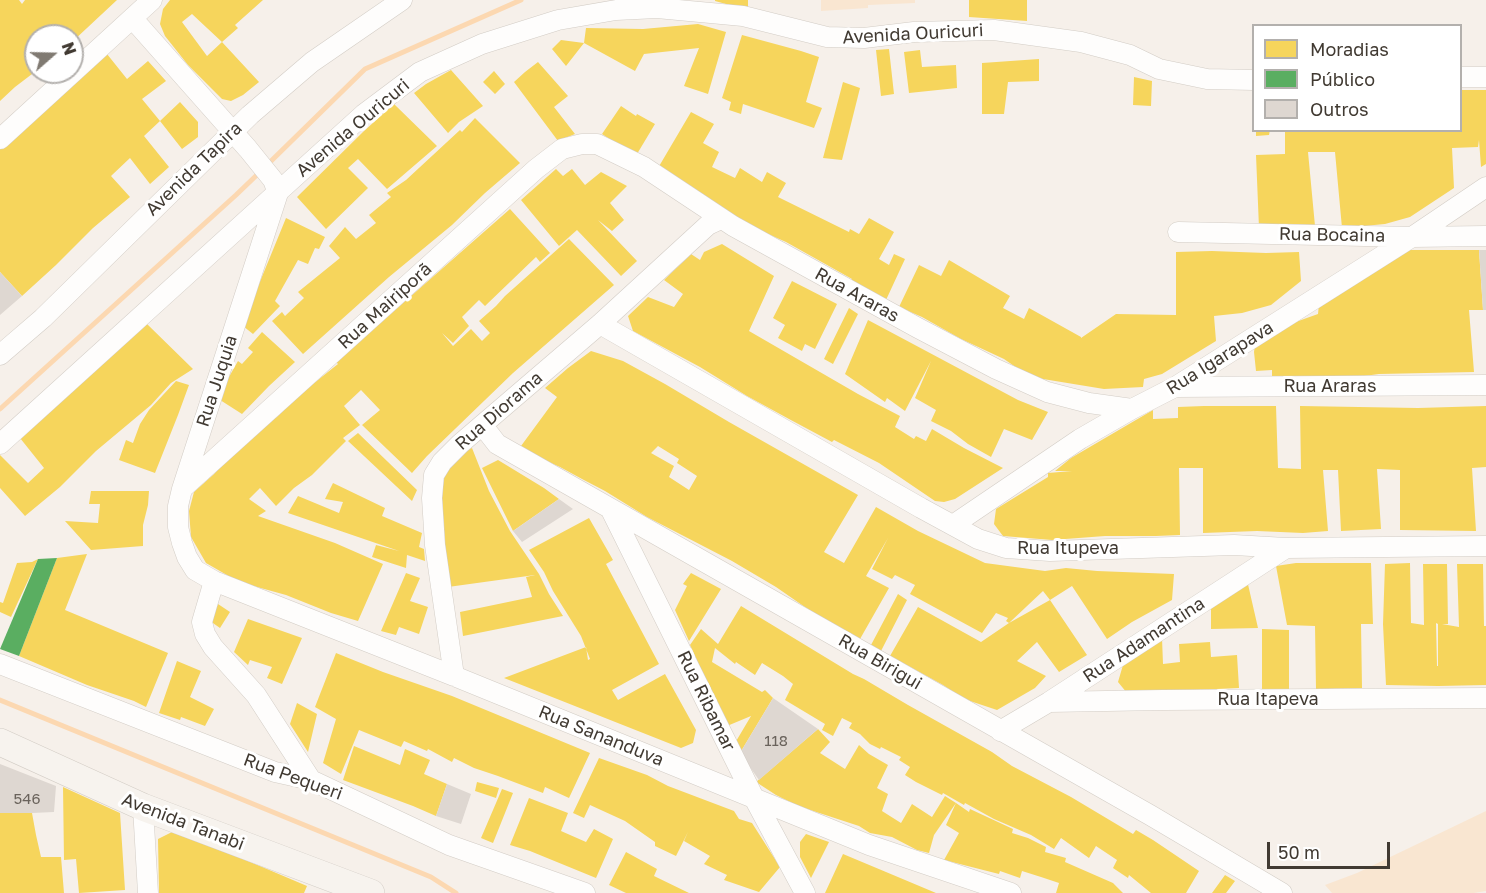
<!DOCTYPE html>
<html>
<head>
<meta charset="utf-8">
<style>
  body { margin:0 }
  #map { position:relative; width:1486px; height:893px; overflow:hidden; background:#f6f0ea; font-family:"Golos Text",sans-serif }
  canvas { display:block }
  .legend { position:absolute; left:1252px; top:24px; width:210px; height:108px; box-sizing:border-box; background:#fff; border:2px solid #b3b0ad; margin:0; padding:8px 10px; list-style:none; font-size:18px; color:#413a32 }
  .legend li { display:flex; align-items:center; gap:12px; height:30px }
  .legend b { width:30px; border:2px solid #b3b0ad }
  .north { position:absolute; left:24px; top:24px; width:60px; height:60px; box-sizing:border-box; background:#fff; border:2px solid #b3b0ad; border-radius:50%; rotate:70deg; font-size:16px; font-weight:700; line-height:24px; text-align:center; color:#413a32 }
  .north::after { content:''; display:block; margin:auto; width:21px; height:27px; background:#807a72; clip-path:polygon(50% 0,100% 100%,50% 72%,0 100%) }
  .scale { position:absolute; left:1267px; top:842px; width:123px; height:27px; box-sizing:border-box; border:3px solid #413a32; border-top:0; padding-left:8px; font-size:18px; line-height:21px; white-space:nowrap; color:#413a32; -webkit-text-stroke:4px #fff; paint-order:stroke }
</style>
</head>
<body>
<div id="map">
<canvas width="1486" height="893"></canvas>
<ul class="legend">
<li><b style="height:16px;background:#f6d55c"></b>Moradias</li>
<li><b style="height:16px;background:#5aae61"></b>Público</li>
<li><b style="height:16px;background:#ded7d1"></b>Outros</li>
</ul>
<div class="north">N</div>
<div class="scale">50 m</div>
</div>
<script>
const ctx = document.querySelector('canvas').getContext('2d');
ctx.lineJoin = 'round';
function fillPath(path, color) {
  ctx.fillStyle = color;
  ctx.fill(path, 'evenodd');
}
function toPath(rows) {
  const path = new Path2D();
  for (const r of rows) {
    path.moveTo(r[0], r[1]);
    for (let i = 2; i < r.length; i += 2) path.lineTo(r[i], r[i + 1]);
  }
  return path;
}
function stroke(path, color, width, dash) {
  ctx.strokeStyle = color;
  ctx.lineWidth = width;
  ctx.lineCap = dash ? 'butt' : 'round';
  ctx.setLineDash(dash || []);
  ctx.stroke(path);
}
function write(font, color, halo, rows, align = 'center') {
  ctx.font = font + ' "Golos Text",sans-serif';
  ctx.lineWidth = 6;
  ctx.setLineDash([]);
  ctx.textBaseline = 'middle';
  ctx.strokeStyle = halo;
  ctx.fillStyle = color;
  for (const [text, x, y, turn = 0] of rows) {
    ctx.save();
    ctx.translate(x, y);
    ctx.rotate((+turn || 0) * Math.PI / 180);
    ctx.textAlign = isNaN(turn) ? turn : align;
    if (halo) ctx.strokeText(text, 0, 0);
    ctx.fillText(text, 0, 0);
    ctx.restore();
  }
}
fillPath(toPath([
  [821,0,915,0,915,3,868,5,868,8,821,11],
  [1486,811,1486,891,1474,893,1332,893,1325,885,1357,873]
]), '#f9e6d1');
fillPath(toPath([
  [0,0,19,0,22,4,25,0,117,0,72,42,72,36,36,36,36,71,15,87,0,101],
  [170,0,263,0,235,25,238,28,222,42,192,14,182,22,207,56,222,42,259,82,243,95,231,101,222,99,188,65,165,36,160,24,163,9],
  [715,0,748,0,748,10,715,1],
  [969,0,1027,0,1027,21,969,17],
  [698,24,726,32,708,94,684,86,699,48,644,54,635,71,584,43,586,28,643,29],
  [742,35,801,51,819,57,806,102,822,108,814,128,743,104,741,114,729,110,731,102,722,98],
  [561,40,584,43,566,66,552,49],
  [889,49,894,94,881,96,876,50],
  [920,50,922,67,956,65,957,88,909,93,904,52],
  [107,54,127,79,148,61,166,81,142,99,160,121,144,136,169,167,150,184,130,158,111,176,130,197,93,228,56,265,22,296,0,272,0,148],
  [1039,59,1039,81,1008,82,1004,114,982,114,982,63],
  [538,62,568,96,554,107,575,134,558,141,514,82,525,72],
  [451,70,483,106,459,122,448,133,414,93,426,84],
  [494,71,505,84,495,94,483,82],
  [1134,77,1152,81,1151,106,1133,105],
  [843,82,860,88,842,160,823,158],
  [1461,90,1486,90,1486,164,1481,167,1479,140,1478,147,1452,148,1454,188,1410,217,1385,224,1342,228,1335,152,1308,152,1315,226,1259,228,1256,155,1285,154,1285,130,1461,130],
  [180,102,198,122,198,137,182,149,160,121],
  [394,104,437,146,387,189,358,159,348,168,368,188,326,229,297,197,364,131],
  [621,106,636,116,637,114,655,124,637,154,620,146,602,134],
  [691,112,714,124,703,143,719,152,712,167,735,178,740,168,762,182,767,172,786,183,778,197,849,232,850,229,859,234,869,218,894,232,879,259,889,265,894,254,905,259,886,300,851,281,852,279,786,242,741,222,658,168],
  [475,118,520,163,485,193,452,225,389,277,303,354,272,321,282,312,285,316,304,298,298,292,340,258,329,246,345,227,356,239,376,223,369,215,391,197,387,193,406,180,460,130,462,132],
  [1256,130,1270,130,1269,135,1256,136],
  [556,169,563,176,572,169,585,185,601,172,627,186,610,203,624,220,612,231,598,220,637,261,621,276,577,230,559,246,521,200],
  [510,209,550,253,540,262,536,257,485,306,479,300,462,317,469,326,453,343,442,333,453,346,471,329,482,341,490,333,479,321,496,306,505,296,569,239,614,285,513,373,427,456,412,473,362,425,380,410,361,390,344,406,360,425,343,438,346,441,312,475,294,488,276,506,260,488,249,499,266,511,258,516,335,543,383,564,358,621,331,613,286,595,239,582,206,563,191,537,189,511,194,492,214,474,229,456,280,414,299,395,338,364,336,362],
  [286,218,325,237,319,249,315,248,308,264,298,260,275,301,280,306,253,334,243,326,259,284],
  [722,244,774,276,749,331,858,394,900,416,895,427,914,439,916,436,926,441,932,429,964,448,1003,468,955,499,944,502,935,501,879,463,834,440,832,442,789,419,747,396,700,367,633,331,628,316,648,297,674,307,683,294,664,280,691,254,700,260,704,252],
  [1407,250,1479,250,1483,310,1469,310,1474,372,1379,374,1349,378,1272,380,1272,370,1256,371,1254,352,1255,345,1290,324,1318,314,1319,304],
  [1212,251,1266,253,1299,252,1301,281,1271,305,1242,313,1214,316,1216,341,1162,374,1144,379,1143,387,1104,389,1043,379,1027,375,1004,359,961,339,922,317,899,307,919,265,941,276,949,260,1010,296,1003,308,1024,319,1029,308,1081,337,1081,338,1116,314,1176,315,1176,252],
  [792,281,837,304,815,349,805,344,802,351,778,338,785,325,773,318],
  [849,308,858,314,833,364,824,359],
  [868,320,1018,400,1048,412,1032,440,1004,429,991,457,968,444,951,431,931,421,936,410,915,398,931,361,905,411,887,398,885,402,845,374],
  [147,324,193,369,171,383,151,405,96,451,60,487,25,516,0,488,0,455,28,483,44,468,20,438,92,371],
  [262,332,295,362,269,386,242,414,217,398,238,361,242,364,253,352,248,348],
  [591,351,623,361,665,384,729,422,858,495,824,552,844,563,876,507,918,531,985,563,1045,571,1066,568,1097,571,1174,574,1172,600,1132,622,1107,639,1072,586,1050,600,1043,591,1009,623,1050,600,1087,655,1059,672,1037,642,1017,661,1046,676,1035,688,997,710,964,699,943,685,890,656,918,607,981,642,1009,623,1006,621,1008,618,996,613,982,633,910,594,915,585,895,575,892,579,872,569,888,538,866,576,889,588,860,639,815,614,776,587,732,561,647,517,605,491,582,479,560,467,537,457,521,446,557,397,545,388,568,368],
  [658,446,679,459,677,463,697,476,689,490,669,477,674,466,651,453],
  [176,381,189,385,178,415,155,473,119,460,126,440,133,443,140,424,149,410],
  [1204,406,1276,406,1278,468,1301,469,1300,406,1418,408,1486,406,1486,467,1472,468,1476,531,1400,530,1400,470,1377,469,1381,529,1341,531,1338,470,1323,470,1328,531,1303,533,1257,531,1203,533,1203,468,1179,468,1180,535,1156,536,1105,536,1052,540,1003,536,994,524,996,509,1048,477,1048,473,1072,471,1055,471,1071,458,1153,410,1153,419,1178,418,1178,407],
  [358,433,417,490,412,501,348,441],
  [472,448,489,491,510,531,539,574,549,594,563,616,463,636,460,612,532,597,526,577,535,575,448,587,440,479,460,453],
  [498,460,544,488,559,499,513,531,482,468],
  [333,483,385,508,382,516,422,533,419,547,424,549,425,561,407,555,406,568,372,557,376,545,399,551,288,513,298,496,339,513,343,502,325,499],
  [91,491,149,491,148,505,143,525,143,546,91,550,65,521,98,523,100,504,89,504],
  [589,518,613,560,606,564,659,664,612,690,618,700,665,674,696,730,693,743,681,748,504,678,586,647,588,660,590,659,581,636,553,591,544,572,529,550],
  [87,554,65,610,168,653,146,707,134,701,87,685,19,656,57,558],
  [38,559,11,617,0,612,0,602,3,603,17,563,32,562],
  [1296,563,1371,563,1373,624,1361,624,1362,688,1316,689,1315,626,1287,625,1276,566],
  [1410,563,1411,623,1424,625,1423,564,1447,564,1448,624,1442,624,1459,627,1457,564,1483,564,1484,626,1486,626,1486,685,1438,686,1386,685,1383,624,1385,564],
  [1436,623,1438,624,1438,666,1437,666],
  [406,573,420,578,410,601,428,607,419,634,399,627,396,635,381,631],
  [691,573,721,589,689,641,675,610,687,586,683,584],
  [1247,580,1258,628,1211,629,1211,606],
  [898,594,907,600,881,651,871,645],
  [218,604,230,612,220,628,210,621],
  [741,606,853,674,864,679,908,705,992,752,1012,766,1071,797,1133,834,1136,830,1153,840,1199,871,1186,893,1151,893,1129,875,1128,878,1113,868,1117,860,1096,846,1089,858,1061,838,1054,849,1031,835,994,819,965,803,964,805,943,793,942,795,916,782,905,775,910,767,899,760,901,757,881,747,880,749,870,744,860,734,849,728,852,723,842,718,833,736,822,730,825,724,785,700,793,684,783,676,762,663,755,675,736,662,735,664,715,648,712,662,762,692,765,690,773,698,740,753,735,743,751,716,727,726,690,645,701,629,718,644],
  [248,619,302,638,282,684,267,678,272,667,250,660,248,665,234,652],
  [1262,629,1289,630,1289,690,1262,690],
  [1162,638,1163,664,1180,662,1179,644,1210,642,1211,657,1237,655,1239,688,1127,693,1118,682,1123,665],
  [336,653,383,672,452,696,590,753,569,798,545,787,543,793,498,776,474,768,454,758,452,762,428,749,427,751,404,741,401,747,359,730,341,774,323,763,336,719,315,707],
  [177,661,201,671,190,697,214,709,205,726,181,717,180,720,159,713],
  [297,703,317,714,308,752,290,724],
  [818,729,830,742,820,753,845,769,859,745,869,754,888,765,877,788,888,794,882,811,901,823,912,804,932,817,945,796,956,803,934,835,929,853,917,850,892,837,870,833,859,826,798,806,776,795,756,782],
  [354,746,400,765,405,749,430,760,424,774,447,784,436,816,413,806,343,780],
  [599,758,647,775,668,786,734,811,739,819,752,823,780,867,759,892,724,880,727,875,704,864,710,856,684,841,688,832,676,856,655,846,655,842,625,821,590,805,584,818,573,813],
  [477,782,499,788,496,798,475,791],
  [63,787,120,813,125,890,79,893,76,859,64,860],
  [502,789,513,793,493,843,481,838],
  [529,798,568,813,561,831,586,842,594,829,613,839,596,878,530,851,510,845],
  [956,803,969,812,970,809,1013,829,1012,833,1028,838,1046,847,1045,852,1066,858,1065,862,1113,883,1123,893,1056,893,1059,883,1041,877,1022,871,1020,878,1000,871,999,874,944,860,959,833,946,825],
  [0,813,32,813,36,835,41,857,61,857,64,893,0,893],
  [172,832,208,844,307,886,304,893,159,893,158,839],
  [806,834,829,842,811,878,800,857,800,842],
  [626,852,657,869,654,876,689,893,626,893,609,885],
  [843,854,886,872,936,893,825,893],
  [1225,875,1235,881,1226,893,1212,893]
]), '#f6d55c');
fillPath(toPath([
  [57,558,19,656,0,649,38,559]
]), '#5aae61');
stroke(toPath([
  [267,165,365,69,521,0],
  [0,409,236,195,261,171],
  [0,700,431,877,456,893]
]), '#fcd8b1', 5);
fillPath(toPath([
  [1479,250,1486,250,1486,310,1483,310],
  [0,272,22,296,0,315],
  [559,499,573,509,522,542,513,531],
  [773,698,818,729,759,780,740,753],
  [0,764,56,786,54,812,32,813,0,813],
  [447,784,471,794,461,824,436,816]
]), '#ded7d1');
const street = toPath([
  [133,19,248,149,273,180,278,193,182,489,178,506,178,527,182,543,187,557,195,570,214,581,454,676,869,845,1011,893],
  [1460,77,1486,77],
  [0,139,152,0],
  [1178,232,1412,237,1486,236],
  [600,324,921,508,978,539,1006,548,1050,551,1234,545,1286,548,1486,546],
  [0,355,43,318,250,115,312,62,402,0],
  [1175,387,1486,385],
  [483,426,497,444,1150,815,1282,893],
  [0,444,364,114,420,72,482,44,558,20,616,10,657,8,743,16,827,37,864,38,914,32,994,30,1081,42,1130,55,1159,69,1207,79,1254,80],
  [185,486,536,169,562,149,582,144,597,144,644,167,733,226,918,328,996,369,1047,392,1089,403,1132,409],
  [610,508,754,798,805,893],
  [953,525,1080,439,1132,409,1175,387,1412,237,1486,187],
  [214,581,202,622,205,634,213,647,256,695,311,780],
  [0,664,275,772,311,780,449,845,585,893],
  [454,676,435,545,432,498,434,475,442,462,460,444,600,324,708,225,721,219],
  [1049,702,1163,700,1486,698],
  [1000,731,1049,702,1286,548],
  [143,807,148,893]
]);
const secondary = toPath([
  [0,742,143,807,371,893]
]);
stroke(street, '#d2ccc5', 21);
stroke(secondary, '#d2ccc5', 28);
stroke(street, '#fefdfc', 20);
stroke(secondary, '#f7f3ee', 27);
write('15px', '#6a635c', null, [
  ["118",776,741],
  ["546",27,799]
]);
write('18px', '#413a32', '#fff', [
  ["Avenida Ouricuri",913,34,-3],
  ["Avenida Ouricuri",353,128,-40],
  ["Avenida Tapira",194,169,-44],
  ["Rua Bocaina",1332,235,1],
  ["Rua Araras",857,295,29],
  ["Rua Mairiporã",385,306,-42],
  ["Rua Igarapava",1220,358,-32],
  ["Rua Juquia",217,381,-72],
  ["Rua Araras",1330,386],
  ["Rua Diorama",499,411,-41],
  ["Rua Itupeva",1068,548],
  ["Rua Adamantina",1144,640,-33],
  ["Rua Birigui",880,662,30],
  ["Rua Itapeva",1268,699],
  ["Rua Ribamar",706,701,64],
  ["Rua Sananduva",601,736,22],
  ["Rua Pequeri",293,777,20],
  ["Avenida Tanabi",183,822,21]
]);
</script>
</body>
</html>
